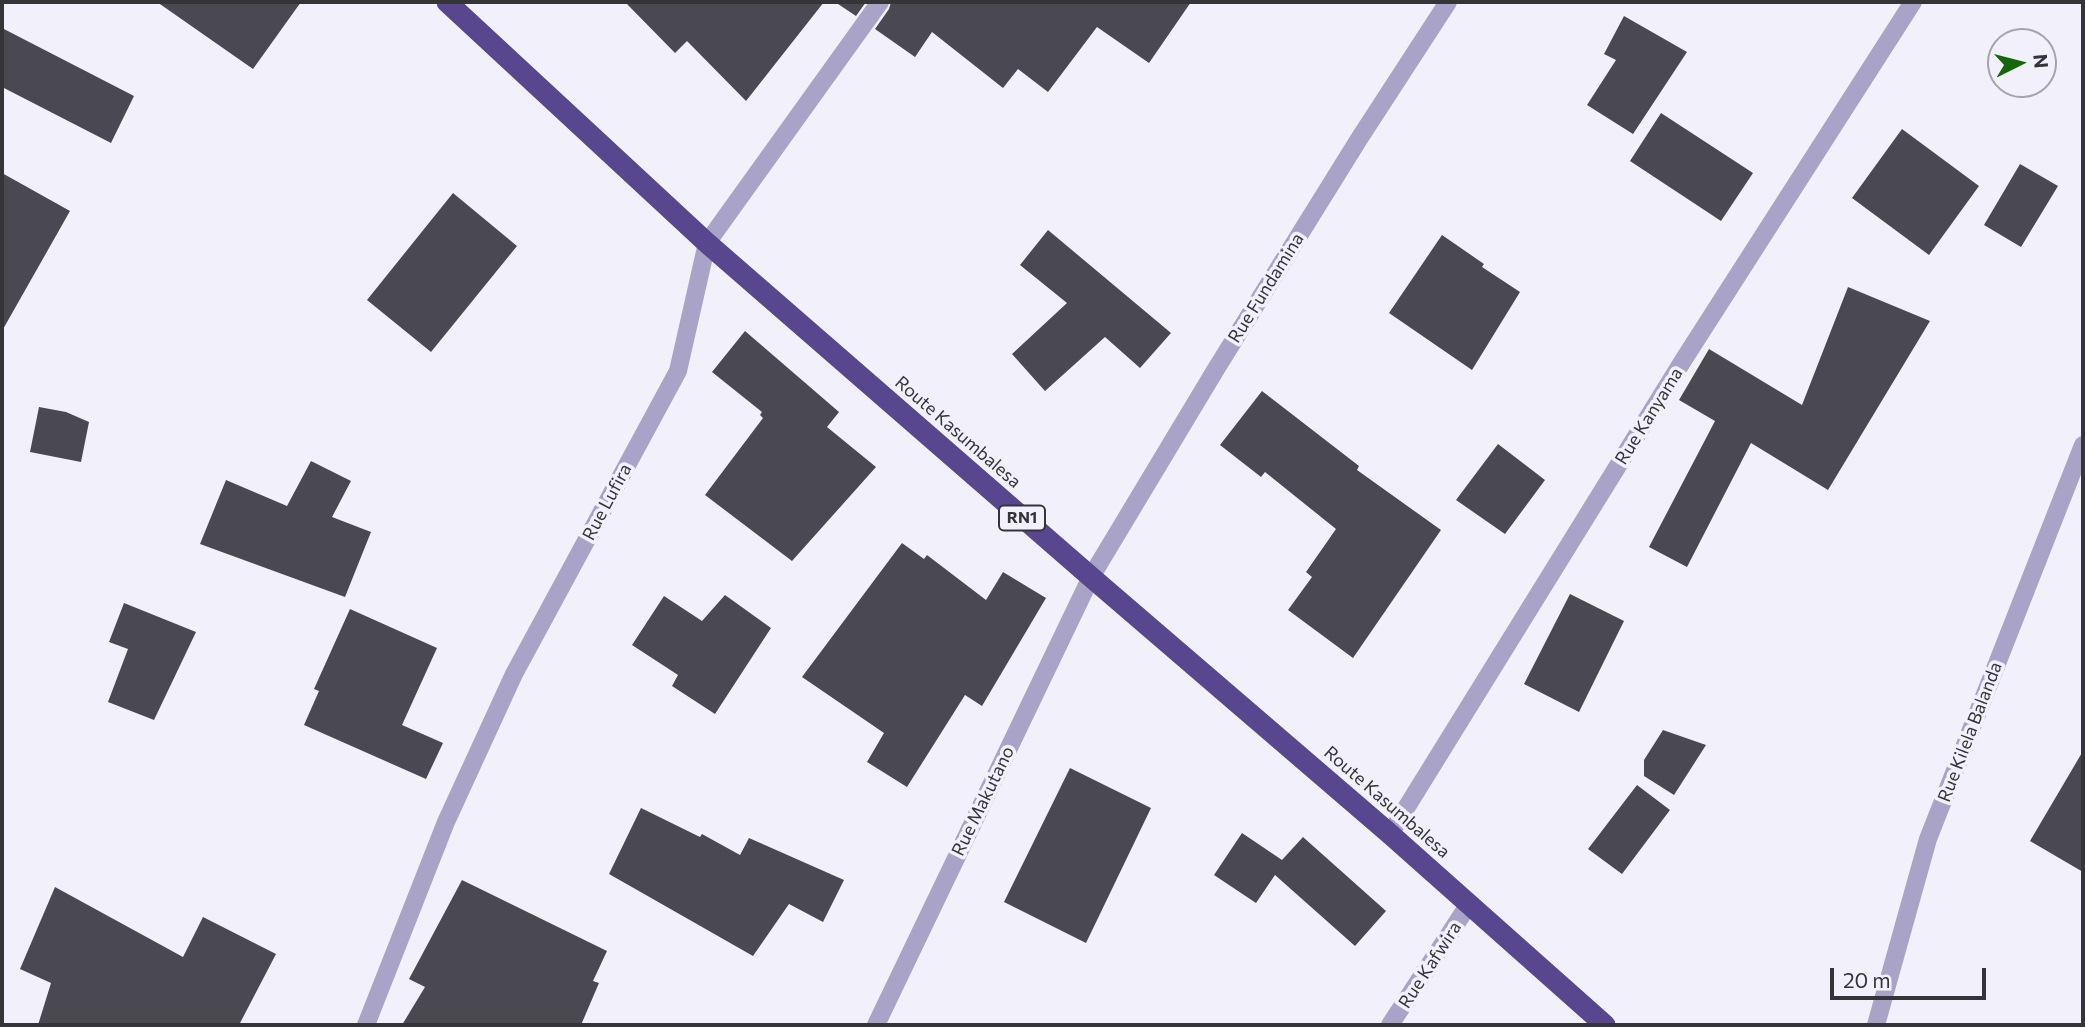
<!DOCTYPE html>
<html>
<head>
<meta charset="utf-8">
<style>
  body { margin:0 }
  #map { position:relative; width:2085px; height:1027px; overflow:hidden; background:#f2f1fb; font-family:Commissioner,sans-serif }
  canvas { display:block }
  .frame { position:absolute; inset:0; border:4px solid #353438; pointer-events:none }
  .north { position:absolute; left:1987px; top:28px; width:70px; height:70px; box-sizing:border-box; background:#f2f1fb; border:2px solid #a6a5ad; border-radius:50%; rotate:84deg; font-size:19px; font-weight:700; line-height:28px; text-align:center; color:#353438 }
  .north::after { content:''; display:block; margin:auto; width:24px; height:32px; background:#13680b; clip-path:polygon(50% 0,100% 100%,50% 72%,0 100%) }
  .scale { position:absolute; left:1830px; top:968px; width:156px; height:32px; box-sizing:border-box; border:4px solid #353438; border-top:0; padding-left:9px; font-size:21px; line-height:24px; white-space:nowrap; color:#353438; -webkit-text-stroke:5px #f2f1fb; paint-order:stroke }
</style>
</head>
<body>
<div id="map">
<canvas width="2085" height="1027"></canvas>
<div class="frame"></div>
<div class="north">N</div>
<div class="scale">20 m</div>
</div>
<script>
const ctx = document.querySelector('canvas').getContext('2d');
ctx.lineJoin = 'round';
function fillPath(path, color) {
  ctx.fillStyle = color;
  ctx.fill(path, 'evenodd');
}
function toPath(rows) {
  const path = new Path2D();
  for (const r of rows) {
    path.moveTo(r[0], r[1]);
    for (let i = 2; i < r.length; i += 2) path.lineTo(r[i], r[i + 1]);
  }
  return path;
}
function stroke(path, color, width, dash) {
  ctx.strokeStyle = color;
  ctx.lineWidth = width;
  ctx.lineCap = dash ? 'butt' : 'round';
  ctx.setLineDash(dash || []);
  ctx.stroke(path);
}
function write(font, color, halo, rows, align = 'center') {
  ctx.font = font + ' Commissioner,sans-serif';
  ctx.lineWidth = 7;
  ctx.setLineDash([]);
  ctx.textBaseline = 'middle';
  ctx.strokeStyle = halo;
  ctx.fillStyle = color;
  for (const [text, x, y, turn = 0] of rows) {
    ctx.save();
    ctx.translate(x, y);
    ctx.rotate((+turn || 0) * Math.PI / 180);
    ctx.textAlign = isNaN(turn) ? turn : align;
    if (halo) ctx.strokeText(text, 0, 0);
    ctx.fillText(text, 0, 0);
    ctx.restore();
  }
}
fillPath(toPath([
  [157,2,301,2,253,69],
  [625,2,824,2,746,101,687,41,675,53],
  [835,2,866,2,856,16],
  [891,2,1191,2,1149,63,1097,27,1048,92,1018,69,1003,88,932,32,915,57,875,29,889,9],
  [1624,16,1687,52,1633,134,1587,105,1616,60,1604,54],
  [2,28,134,96,111,143,2,87],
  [1661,113,1753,173,1721,221,1630,161],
  [1902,129,1979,186,1929,255,1852,198],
  [2020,164,2058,186,2021,247,1984,225],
  [2,173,70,211,2,331],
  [453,193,517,246,431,352,367,300],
  [1048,230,1171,333,1140,368,1105,337,1045,391,1012,354,1067,303,1020,265],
  [1442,235,1484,264,1482,267,1520,292,1472,370,1389,313],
  [1848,287,1930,321,1828,490,1751,443,1687,567,1649,547,1715,421,1679,400,1709,349,1802,405],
  [745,331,839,412,827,427,876,467,792,561,705,495,763,418,760,415,762,412,712,372],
  [1262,391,1359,466,1357,470,1441,530,1353,658,1288,610,1312,577,1306,572,1336,529,1265,472,1261,477,1220,445],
  [39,407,66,412,89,422,81,462,30,452],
  [1498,444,1545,480,1505,534,1456,500],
  [311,461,351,481,332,517,371,532,345,597,200,544,226,480,287,506],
  [902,543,924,559,927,555,986,600,1003,572,1046,598,982,706,965,695,907,787,867,762,884,733,802,677],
  [1570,594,1624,621,1579,712,1524,684],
  [725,595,771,628,715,714,672,686,678,675,632,645,664,596,702,621],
  [124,603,196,632,154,720,108,702,128,649,109,642],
  [350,609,437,648,402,725,443,743,426,779,304,725,319,691,314,689],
  [1663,730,1706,745,1674,795,1644,776,1644,760],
  [2083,751,2083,872,2030,841],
  [1070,768,1151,808,1086,943,1004,902],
  [1637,785,1670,810,1622,874,1588,849],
  [641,808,700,837,702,834,740,855,749,838,844,880,823,922,789,904,753,956,609,874],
  [1242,833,1282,860,1303,837,1386,911,1355,946,1275,875,1256,903,1214,875],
  [462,880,607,951,593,981,599,983,581,1025,402,1025,425,987,409,979],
  [55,887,183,957,203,917,276,954,239,1025,38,1025,51,983,20,969]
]), '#4a4951');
stroke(toPath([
  [1390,834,1684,359,1913,2],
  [366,1025,446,822,514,674,678,371,707,243,880,2],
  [876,1025,1091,577,1216,369,1359,139,1448,2],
  [1390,1025,1469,904],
  [1876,1025,1928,839,2083,445]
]), '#a8a3c7', 18);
stroke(toPath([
  [447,2,707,243,1091,577,1390,834,1605,1025]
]), '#58468f', 21);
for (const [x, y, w] of [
  [1022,518,46]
]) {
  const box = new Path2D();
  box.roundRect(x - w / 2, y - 12.5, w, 25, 5);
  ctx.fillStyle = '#f2f1fb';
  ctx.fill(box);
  stroke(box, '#353438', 2);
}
write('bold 16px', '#353438', null, [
  ["RN1",1022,518]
]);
write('18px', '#353438', '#f2f1fb', [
  ["Rue Fundamina",1266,288,-58],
  ["Rue Kanyama",1649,416,-58],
  ["Route Kasumbalesa",958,432,41],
  ["Rue Lufira",607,502,-62],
  ["Rue Kilela Balanda",1970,732,-69],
  ["Rue Makutano",983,801,-64],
  ["Route Kasumbalesa",1387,802,41],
  ["Rue Kafwira",1430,965,-57]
]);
</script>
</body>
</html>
